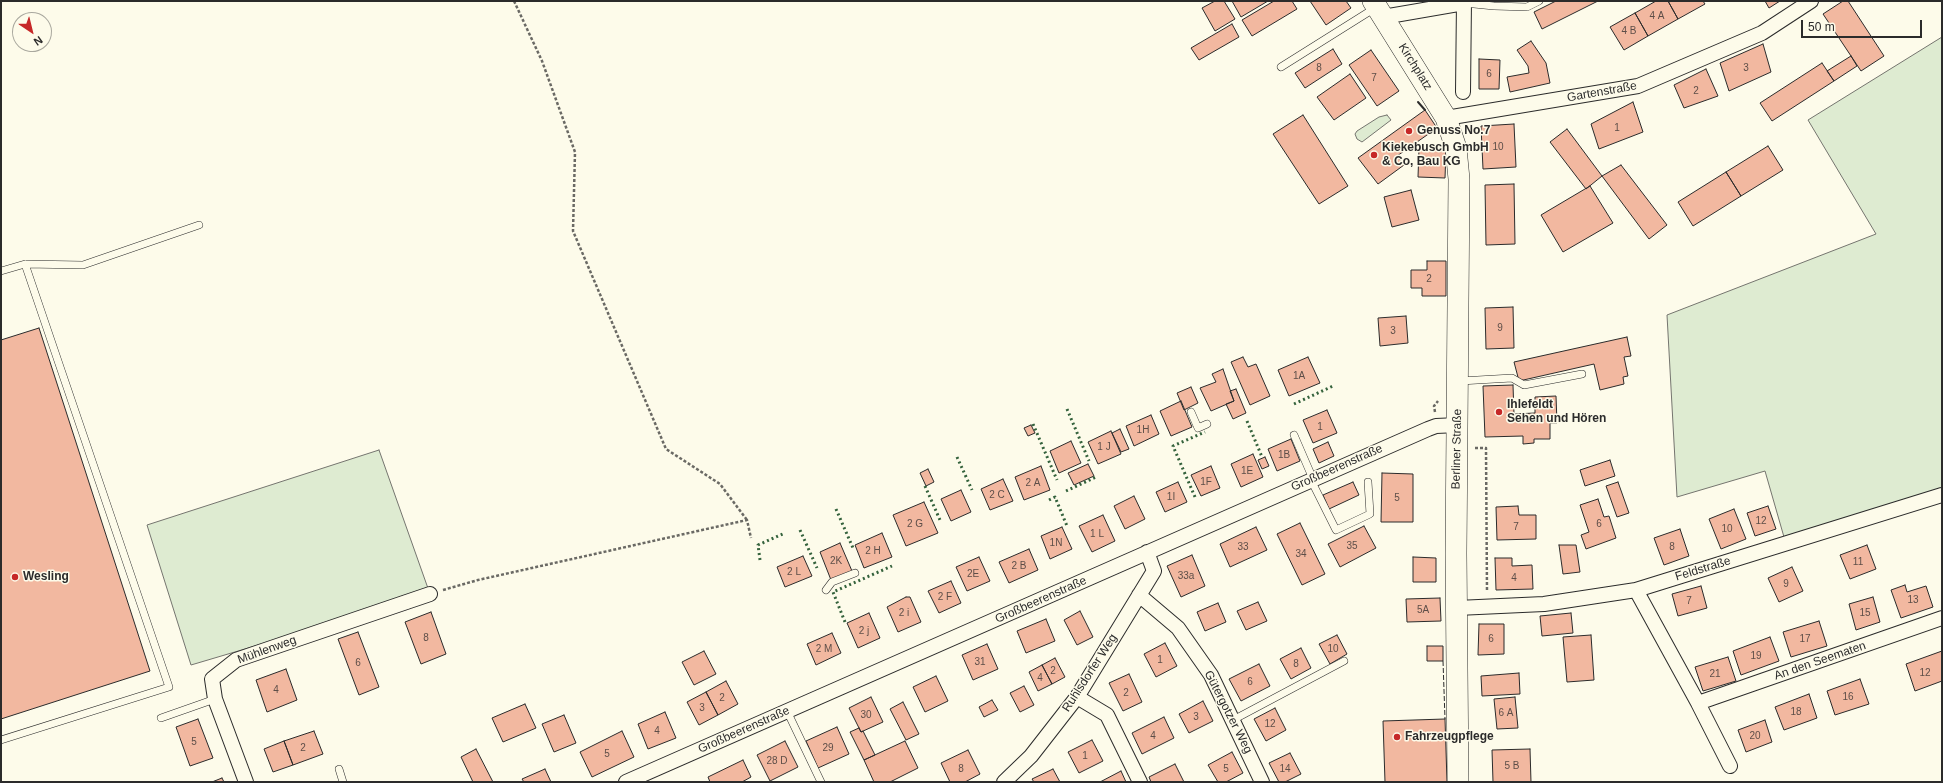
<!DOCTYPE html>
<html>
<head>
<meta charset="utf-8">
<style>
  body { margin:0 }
  #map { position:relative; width:1943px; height:783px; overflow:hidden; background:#fdfbea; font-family:Arial,sans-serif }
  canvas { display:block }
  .frame { position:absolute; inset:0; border:2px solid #2b2b2b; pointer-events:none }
  .north { position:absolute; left:12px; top:12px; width:40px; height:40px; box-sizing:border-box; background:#fdfbea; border:1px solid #a9a89e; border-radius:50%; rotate:145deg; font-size:11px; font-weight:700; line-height:16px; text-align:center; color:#2b2b2b }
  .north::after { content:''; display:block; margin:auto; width:14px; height:18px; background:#c62828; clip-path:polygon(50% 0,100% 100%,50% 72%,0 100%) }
  .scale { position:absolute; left:1801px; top:20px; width:121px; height:18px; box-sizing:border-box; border:2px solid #2b2b2b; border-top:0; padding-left:5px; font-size:12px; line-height:14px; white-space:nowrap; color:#2b2b2b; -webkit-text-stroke:3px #fdfbea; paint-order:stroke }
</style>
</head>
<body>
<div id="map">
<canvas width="1943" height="783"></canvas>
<div class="frame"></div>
<div class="north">N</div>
<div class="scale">50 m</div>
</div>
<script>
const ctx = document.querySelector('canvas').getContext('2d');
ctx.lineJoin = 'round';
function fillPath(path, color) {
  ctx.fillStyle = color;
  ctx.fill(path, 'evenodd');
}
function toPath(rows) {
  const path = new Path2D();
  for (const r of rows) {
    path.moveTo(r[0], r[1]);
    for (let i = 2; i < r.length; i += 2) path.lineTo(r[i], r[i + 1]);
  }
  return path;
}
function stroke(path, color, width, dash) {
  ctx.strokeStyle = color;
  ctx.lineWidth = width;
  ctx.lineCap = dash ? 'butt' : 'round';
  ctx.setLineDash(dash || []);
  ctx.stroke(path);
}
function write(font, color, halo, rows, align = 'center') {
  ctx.font = font + ' Arial,sans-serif';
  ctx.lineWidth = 3;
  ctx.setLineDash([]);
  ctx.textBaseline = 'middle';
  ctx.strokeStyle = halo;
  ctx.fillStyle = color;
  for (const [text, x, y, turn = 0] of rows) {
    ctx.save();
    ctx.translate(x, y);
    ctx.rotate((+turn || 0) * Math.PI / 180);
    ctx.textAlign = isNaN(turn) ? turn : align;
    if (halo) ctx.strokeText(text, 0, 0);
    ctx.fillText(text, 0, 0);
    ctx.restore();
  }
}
const green = toPath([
  [1942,37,1942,495,1786,544,1765,471,1677,497,1667,315,1876,234,1808,120,1942,37],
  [1387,115,1391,120,1362,142,1357,139,1355,134,1357,131,1379,117,1387,115],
  [379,450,430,594,191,665,147,525,379,450]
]);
fillPath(green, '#deebd1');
stroke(green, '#74746e', 1);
const building = toPath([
  [1215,1,1224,1,1235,19,1215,31,1202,8,1215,1],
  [1232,1,1268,1,1241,17,1232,1],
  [1274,1,1292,1,1297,9,1252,36,1242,20,1274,1],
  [1310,1,1346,1,1351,8,1326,25,1310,1],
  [1556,1,1598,1,1542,29,1534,12,1556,1],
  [1656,1,1668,1,1678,19,1648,36,1635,13,1656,1],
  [1668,1,1703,1,1705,4,1678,19,1668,1],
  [1765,1,1780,1,1769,8,1765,1],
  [1843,1,1848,1,1884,56,1861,71,1823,14,1843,1],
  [1635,13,1648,36,1624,50,1610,27,1635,13],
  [1232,24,1239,37,1199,60,1191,48,1232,24],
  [1531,41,1546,63,1550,83,1510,92,1507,77,1529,73,1528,66,1517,50,1531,41],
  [1763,44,1771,72,1729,91,1720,63,1763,44],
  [1333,49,1342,64,1305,88,1295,73,1333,49],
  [1371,50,1399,91,1377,106,1349,65,1371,50],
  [1851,56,1857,66,1834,81,1827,71,1851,56],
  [1479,59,1500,60,1499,89,1479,89,1479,59],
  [1822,63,1834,81,1772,121,1760,103,1822,63],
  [1706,69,1718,96,1684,108,1674,85,1706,69],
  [1350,74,1366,98,1334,120,1317,97,1350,74],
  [1633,102,1643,132,1599,149,1591,124,1633,102],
  [1425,110,1437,128,1397,156,1404,165,1378,184,1358,158,1425,110],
  [1303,115,1348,186,1319,204,1273,134,1303,115],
  [1514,124,1516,167,1483,169,1481,126,1514,124],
  [1567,129,1602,176,1586,189,1550,142,1567,129],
  [1768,146,1783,170,1741,196,1726,172,1768,146],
  [1419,149,1446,151,1445,178,1418,177,1419,149],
  [1621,165,1667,225,1649,239,1602,176,1621,165],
  [1726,172,1741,196,1693,226,1678,202,1726,172],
  [1514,184,1515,244,1486,245,1485,185,1514,184],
  [1590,186,1613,223,1563,252,1541,215,1590,186],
  [1411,190,1419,220,1392,227,1384,197,1411,190],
  [1427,261,1446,261,1446,296,1422,296,1422,288,1411,288,1411,270,1427,270,1427,261],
  [1513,307,1514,348,1486,349,1485,308,1513,307],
  [1406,316,1408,343,1380,346,1378,318,1406,316],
  [39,328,150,671,1,719,1,340,39,328],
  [1627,337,1631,356,1624,357,1628,376,1623,377,1624,384,1600,390,1594,364,1519,381,1514,362,1627,337],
  [1243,357,1248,367,1256,364,1270,396,1250,405,1231,362,1243,357],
  [1308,357,1320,383,1289,396,1278,370,1308,357],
  [1223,369,1234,401,1211,411,1200,388,1216,382,1212,374,1223,369],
  [1513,385,1514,414,1535,413,1535,397,1556,396,1557,423,1550,423,1550,439,1534,439,1534,443,1523,444,1523,436,1485,437,1483,386,1513,385],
  [1191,387,1198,403,1184,410,1177,393,1191,387],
  [1236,389,1246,413,1233,419,1226,404,1234,401,1230,391,1236,389],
  [1181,401,1192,427,1171,436,1160,411,1181,401],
  [1327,410,1337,433,1313,443,1303,420,1327,410],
  [1151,415,1159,434,1134,446,1126,426,1151,415],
  [1031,425,1035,433,1028,436,1024,428,1031,425],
  [1120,429,1129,449,1121,452,1112,433,1120,429],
  [1111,431,1121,454,1098,464,1088,442,1111,431],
  [1291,439,1300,461,1277,471,1268,449,1291,439],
  [1071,441,1081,463,1059,473,1050,451,1071,441],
  [1328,442,1334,456,1319,463,1313,449,1328,442],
  [1253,454,1263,477,1241,487,1231,464,1253,454],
  [1265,457,1269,466,1262,469,1258,460,1265,457],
  [1610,460,1615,476,1585,486,1580,470,1610,460],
  [1088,464,1094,476,1074,485,1068,473,1088,464],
  [1041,466,1050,490,1024,500,1015,477,1041,466],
  [1211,466,1220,488,1201,496,1191,475,1211,466],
  [928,469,934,482,926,486,920,473,928,469],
  [1382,473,1413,474,1413,522,1381,522,1382,473],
  [1003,479,1013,501,990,510,981,489,1003,479],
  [1178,482,1187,502,1165,512,1156,492,1178,482],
  [1353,482,1359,495,1329,509,1323,495,1353,482],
  [1618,482,1629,513,1617,517,1606,486,1618,482],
  [961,490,971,512,951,521,941,499,961,490],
  [1134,496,1145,519,1125,529,1114,506,1134,496],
  [1598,499,1604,517,1609,516,1616,538,1586,549,1581,535,1589,532,1580,505,1598,499],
  [924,502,938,533,906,546,893,515,924,502],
  [1518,506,1519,515,1536,515,1536,539,1497,540,1496,507,1518,506],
  [1768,506,1776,529,1755,536,1747,513,1768,506],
  [1734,509,1746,539,1721,549,1709,519,1734,509],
  [1103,515,1115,541,1092,552,1079,526,1103,515],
  [1300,523,1325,574,1302,585,1277,534,1300,523],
  [1364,526,1376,548,1340,567,1328,544,1364,526],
  [1062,527,1072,549,1050,559,1041,536,1062,527],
  [1256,527,1267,550,1230,567,1220,544,1256,527],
  [1680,529,1689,556,1664,565,1654,538,1680,529],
  [882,533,892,557,864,568,855,545,882,533],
  [840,543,852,571,831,580,820,552,840,543],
  [1559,545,1576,545,1580,572,1563,574,1559,545],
  [1867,545,1876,569,1850,579,1840,555,1867,545],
  [1029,549,1038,570,1009,583,999,562,1029,549],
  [1192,555,1205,586,1181,597,1167,566,1192,555],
  [803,556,812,576,785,587,777,567,803,556],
  [979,557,990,581,967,591,956,567,979,557],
  [1413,557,1436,558,1436,582,1413,582,1413,557],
  [1495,558,1512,558,1512,566,1532,565,1533,589,1496,590,1495,558],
  [1792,567,1803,591,1779,602,1768,578,1792,567],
  [951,581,961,603,939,613,928,591,951,581],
  [1905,585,1907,592,1926,586,1933,607,1901,618,1891,590,1905,585],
  [1701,586,1707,608,1678,616,1672,594,1701,586],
  [906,597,910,597,921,622,898,632,887,607,906,597],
  [1873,597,1880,622,1856,630,1849,604,1873,597],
  [1440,598,1441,621,1407,622,1406,599,1440,598],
  [1258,602,1267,621,1246,630,1237,611,1258,602],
  [1218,603,1226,622,1205,631,1197,612,1218,603],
  [1080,611,1093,637,1077,645,1064,620,1080,611],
  [431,612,446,654,421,664,405,622,431,612],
  [869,613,880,638,858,648,847,623,869,613],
  [1571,613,1573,633,1542,636,1540,616,1571,613],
  [1046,619,1055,641,1026,653,1017,631,1046,619],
  [1819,621,1827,646,1791,657,1783,632,1819,621],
  [1479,624,1504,624,1504,654,1478,655,1479,624],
  [358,632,379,687,359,695,338,639,358,632],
  [832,633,841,653,816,665,807,644,832,633],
  [1337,635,1347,654,1330,664,1319,644,1337,635],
  [1591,635,1594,680,1567,682,1563,637,1591,635],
  [1770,637,1779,661,1741,675,1733,651,1770,637],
  [1165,643,1177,666,1156,677,1144,654,1165,643],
  [987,644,998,669,973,680,962,655,987,644],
  [1427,646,1443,646,1443,661,1427,661,1427,646],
  [1301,648,1311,668,1291,679,1280,659,1301,648],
  [704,651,716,674,694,685,682,662,704,651],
  [1942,651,1942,681,1915,691,1906,664,1942,651],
  [1728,657,1736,681,1703,691,1695,667,1728,657],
  [1055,658,1065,677,1052,684,1042,665,1055,658],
  [1259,664,1270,686,1241,701,1229,679,1259,664],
  [1042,665,1052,684,1038,691,1029,672,1042,665],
  [286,669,297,700,267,712,256,680,286,669],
  [1519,673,1520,694,1482,696,1481,676,1519,673],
  [1129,674,1142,702,1123,711,1109,683,1129,674],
  [936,676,948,701,925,712,913,687,936,676],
  [1860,679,1869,704,1835,715,1827,691,1860,679],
  [726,681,738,704,718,715,706,692,726,681],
  [1024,686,1034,705,1020,712,1010,693,1024,686],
  [706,692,718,715,699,725,687,702,706,692],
  [1809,694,1817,718,1784,730,1775,707,1809,694],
  [871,697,883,722,861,732,849,708,871,697],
  [1515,697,1518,728,1497,729,1494,699,1515,697],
  [992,700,998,710,984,717,979,707,992,700],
  [1203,701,1213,721,1189,733,1179,714,1203,701],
  [903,702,919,734,906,740,890,709,903,702],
  [525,704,536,728,503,742,492,718,525,704],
  [1275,708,1286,730,1266,741,1254,719,1275,708],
  [665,712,676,738,648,749,638,724,665,712],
  [564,715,576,743,554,752,542,724,564,715],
  [1164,717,1174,738,1142,754,1132,733,1164,717],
  [198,719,213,758,190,766,176,727,198,719],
  [1445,719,1447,782,1385,782,1383,721,1445,719],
  [1765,720,1772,742,1746,752,1738,730,1765,720],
  [837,727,849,754,818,768,806,741,837,727],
  [859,728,861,732,863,731,875,755,864,760,850,732,859,728],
  [314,731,323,754,293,765,284,741,314,731],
  [622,731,634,757,592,777,580,752,622,731],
  [1092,740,1103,761,1079,773,1068,752,1092,740],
  [284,741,293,765,273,772,264,749,284,741],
  [785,741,798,767,770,781,757,755,785,741],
  [905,741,918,768,890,782,874,782,864,760,905,741],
  [476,749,493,782,473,782,461,757,476,749],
  [1530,749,1531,782,1493,782,1492,750,1530,749],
  [968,750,980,774,965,782,950,782,941,763,968,750],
  [1232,752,1243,773,1226,782,1218,782,1208,765,1232,752],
  [1290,753,1301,774,1285,782,1279,782,1269,763,1290,753],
  [743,760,751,777,742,782,710,782,708,777,743,760],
  [1175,764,1184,782,1151,782,1149,777,1175,764],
  [545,769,551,782,524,782,522,779,545,769],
  [1053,769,1060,782,1034,782,1032,779,1053,769],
  [1121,771,1126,782,1100,782,1121,771],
  [222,778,224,782,212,782,222,778]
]);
fillPath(building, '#f2b8a0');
stroke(building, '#2b2b2b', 1);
const service = toPath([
  [1464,3,1494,6,1527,7,1539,1],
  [1281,67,1375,8],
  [1,271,25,264,83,265,199,225],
  [1460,381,1512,378,1524,385,1582,374],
  [1191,412,1198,428,1207,424],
  [1294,435,1313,479],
  [1311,480,1336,530,1370,514,1368,482],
  [826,590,832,582,855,573],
  [787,711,821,782],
  [161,718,215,699],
  [1233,720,1344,661],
  [1,740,169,687,25,264],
  [339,769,343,782]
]);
const minor = toPath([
  [1383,17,1464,3],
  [1463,92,1464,1],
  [1446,118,1638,86,1762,33,1811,1],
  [1636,590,1698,703,1730,766],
  [1139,595,1178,628,1211,675,1262,782],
  [1457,608,1544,604,1636,590,1942,495],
  [1077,697,1107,715,1140,782],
  [1698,703,1942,618],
  [246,782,215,699,212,679,236,660,430,594],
  [626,782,1428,429,1436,426,1458,425],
  [1004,782,1031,756,1077,697,1154,571,1147,552]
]);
const secondary = toPath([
  [1373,1,1446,118,1456,148,1459,179,1456,553,1458,782]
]);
stroke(service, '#2b2b2b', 8);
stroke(minor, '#2b2b2b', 16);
stroke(secondary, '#2b2b2b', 22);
stroke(toPath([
  [514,1,542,61,575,152,573,231,666,449,720,484,747,520],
  [1435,412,1434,406,1438,401],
  [1475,448,1486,448,1487,592],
  [443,590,478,580,747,520,751,538]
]), '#6a6964', 2.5, [3, 2]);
stroke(service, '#fdfbea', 7);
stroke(minor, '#fdfbea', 14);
stroke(secondary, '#fdfbea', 21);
stroke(toPath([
  [1294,404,1333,386],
  [1067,409,1089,461],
  [1247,421,1262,457],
  [1033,424,1057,480],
  [957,457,972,490],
  [925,486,940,520],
  [1066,491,1096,477],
  [1195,497,1173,446,1205,432],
  [1049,500,1055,497,1067,526],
  [836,509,853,548],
  [800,530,817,568],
  [760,560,758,545,785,533],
  [845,622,833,592,892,566]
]), '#34623c', 3, [2, 3]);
stroke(toPath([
  [1443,661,1445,719]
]), '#2b2b2b', 1, [5, 2]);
stroke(toPath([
  [1418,102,1425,110]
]), '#2b2b2b', 2);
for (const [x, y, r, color] of [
  [1409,131,4,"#c62828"],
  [1374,155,4,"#c62828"],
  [1499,412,4,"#c62828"],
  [15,577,4,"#c62828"],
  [1397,737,4,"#c62828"]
]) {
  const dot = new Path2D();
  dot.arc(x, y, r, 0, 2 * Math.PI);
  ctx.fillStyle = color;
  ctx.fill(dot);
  stroke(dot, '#fdfbea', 1.5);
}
write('10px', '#5d4e48', null, [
  ["4 A",1657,16],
  ["4 B",1629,31],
  ["8",1319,68],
  ["3",1746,68],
  ["6",1489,74],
  ["7",1374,78],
  ["2",1696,91],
  ["1",1617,128],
  ["10",1498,147],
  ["2",1429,279],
  ["9",1500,328],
  ["3",1393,331],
  ["1A",1299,376],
  ["1",1320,427],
  ["1H",1143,430],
  ["1 J",1104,447],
  ["1B",1284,455],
  ["1E",1247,471],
  ["1F",1206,482],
  ["2 A",1033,483],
  ["2 C",997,495],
  ["1I",1171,497],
  ["5",1397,498],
  ["12",1761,521],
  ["2 G",915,524],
  ["6",1599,524],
  ["7",1516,527],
  ["10",1727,529],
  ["1 L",1097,534],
  ["1N",1056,543],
  ["35",1352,546],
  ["33",1243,547],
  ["8",1672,547],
  ["2 H",873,551],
  ["34",1301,554],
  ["2K",836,561],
  ["11",1858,562],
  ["2 B",1019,566],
  ["2 L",794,572],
  ["2E",973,574],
  ["33a",1186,576],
  ["4",1514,578],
  ["9",1786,584],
  ["2 F",945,597],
  ["13",1913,600],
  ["7",1689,601],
  ["5A",1423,610],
  ["2 i",904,613],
  ["15",1865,613],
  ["2 j",864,631],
  ["8",426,638],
  ["6",1491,639],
  ["17",1805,639],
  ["2 M",824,649],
  ["10",1333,649],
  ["19",1756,656],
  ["1",1160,660],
  ["31",980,662],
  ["6",358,663],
  ["8",1296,664],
  ["2",1053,671],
  ["12",1925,673],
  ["21",1715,674],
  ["4",1040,678],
  ["6",1250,682],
  ["4",276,690],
  ["2",1126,693],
  ["16",1848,697],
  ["2",722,698],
  ["3",702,708],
  ["18",1796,712],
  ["6 A",1506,713],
  ["30",866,715],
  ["3",1196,717],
  ["12",1270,724],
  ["4",657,731],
  ["4",1153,736],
  ["20",1755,736],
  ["5",194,742],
  ["2",303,748],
  ["29",828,748],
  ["5",607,754],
  ["1",1085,756],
  ["28 D",777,761],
  ["5 B",1512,766],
  ["8",961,769],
  ["5",1226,769],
  ["14",1285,769]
]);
write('12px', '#2b2b2b', '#fdfbea', [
  ["Kirchplatz",1415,67,58],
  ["Gartenstraße",1602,92,-10],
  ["Berliner Straße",1457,449,-89],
  ["Großbeerenstraße",1337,468,-24],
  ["Feldstraße",1703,569,-17],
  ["Großbeerenstraße",1041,600,-24],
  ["Mühlenweg",267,650,-20],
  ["An den Seematen",1820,661,-19],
  ["Ruhlsdorfer Weg",1090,673,-57],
  ["Gütergotzer Weg",1228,712,63],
  ["Großbeerenstraße",744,730,-24]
]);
write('bold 12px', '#2b2b2b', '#fdfbea', [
  ["Genuss No.7",1417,131],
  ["Kiekebusch GmbH",1382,148],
  ["& Co, Bau KG",1382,162],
  ["Ihlefeldt",1507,405],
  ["Sehen und Hören",1507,419],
  ["Wesling",23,577],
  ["Fahrzeugpflege",1405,737]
], 'left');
</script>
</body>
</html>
